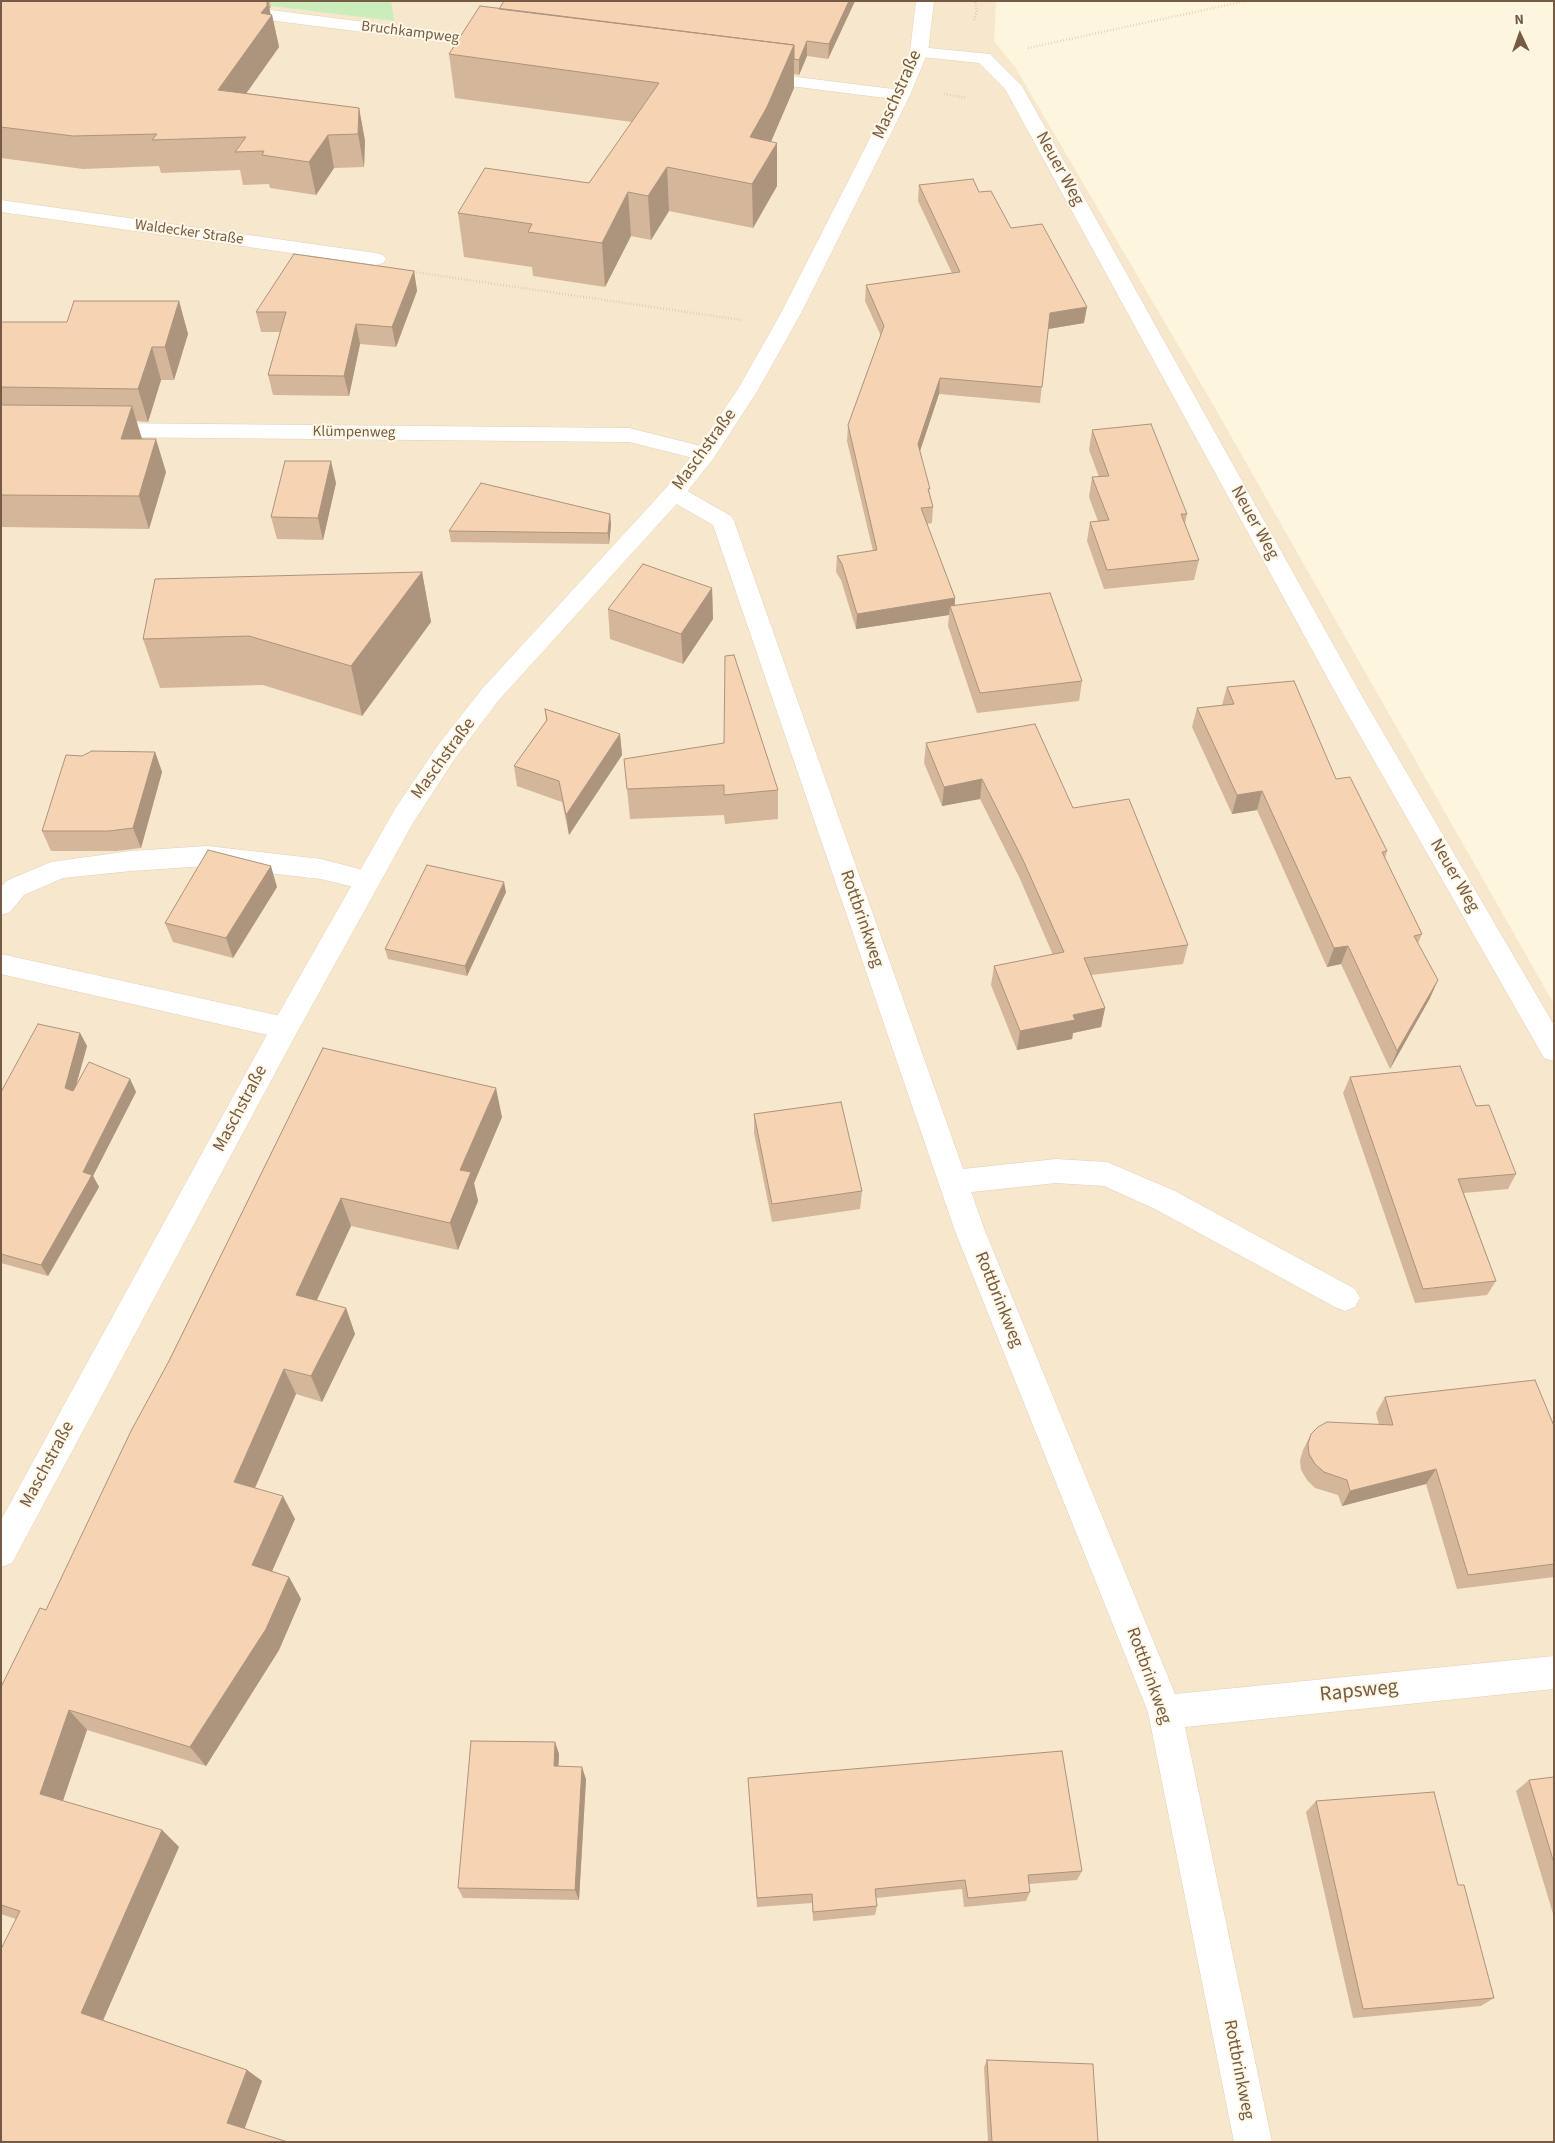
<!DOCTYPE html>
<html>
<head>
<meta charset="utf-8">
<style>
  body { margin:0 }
  #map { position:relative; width:1555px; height:2143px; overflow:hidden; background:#fef5de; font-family:"Source Sans 3",sans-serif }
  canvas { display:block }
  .frame { position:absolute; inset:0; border:2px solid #765b44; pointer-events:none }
  .north { position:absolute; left:1495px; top:10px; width:50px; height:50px; -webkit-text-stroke:4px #fff8e7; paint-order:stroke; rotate:357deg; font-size:14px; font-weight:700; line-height:20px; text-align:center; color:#765b44 }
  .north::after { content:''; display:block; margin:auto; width:18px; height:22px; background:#765b44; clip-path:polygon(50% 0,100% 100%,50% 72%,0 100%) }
</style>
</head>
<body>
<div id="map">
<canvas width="1555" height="2143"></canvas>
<div class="frame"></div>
<div class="north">N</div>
</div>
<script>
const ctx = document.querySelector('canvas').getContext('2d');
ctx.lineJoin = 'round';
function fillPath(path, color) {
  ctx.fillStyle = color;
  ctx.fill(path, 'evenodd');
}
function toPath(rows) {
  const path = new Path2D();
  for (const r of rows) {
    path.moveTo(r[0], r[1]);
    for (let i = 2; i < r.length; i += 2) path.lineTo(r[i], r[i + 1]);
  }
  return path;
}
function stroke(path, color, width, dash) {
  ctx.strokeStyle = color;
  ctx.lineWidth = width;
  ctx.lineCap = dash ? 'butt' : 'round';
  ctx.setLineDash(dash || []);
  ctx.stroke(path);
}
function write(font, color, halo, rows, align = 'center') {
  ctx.font = font + ' "Source Sans 3",sans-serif';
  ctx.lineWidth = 4;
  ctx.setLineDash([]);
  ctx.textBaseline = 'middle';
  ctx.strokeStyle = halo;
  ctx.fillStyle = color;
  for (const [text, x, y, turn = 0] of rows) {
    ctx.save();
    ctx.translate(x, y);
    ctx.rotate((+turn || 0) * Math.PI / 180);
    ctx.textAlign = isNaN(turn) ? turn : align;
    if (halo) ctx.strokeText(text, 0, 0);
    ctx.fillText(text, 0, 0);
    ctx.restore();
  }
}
fillPath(toPath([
  [1,1,996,1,994,41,1015,67,1211,401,1554,1004,1554,2142,1,2142]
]), '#f7e7cc');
fillPath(toPath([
  [271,1,391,1,394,21,271,6]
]), '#cbedbc');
const lane = toPath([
  [207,846,321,859,375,873,379,880,375,887,366,890,321,879,207,866,131,871,63,878,24,895,10,912,1,915,1,887,6,881,51,862,131,851,207,846],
  [1,954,285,1017,295,1020,299,1028,295,1036,285,1039,1,974,1,954],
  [1056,1159,1107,1162,1175,1191,1355,1289,1360,1298,1355,1307,1345,1311,1335,1307,1155,1209,1104,1186,1056,1183,953,1194,943,1191,939,1182,943,1173,953,1170,1056,1159]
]);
const street = toPath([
  [150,1,201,1,497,39,503,40,506,44,503,48,497,49,158,6,150,1],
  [919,47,990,54,1022,86,1363,698,1554,1025,1554,1061,1544,1058,1339,699,1005,89,979,63,913,56,910,52,913,48,919,47],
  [757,72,901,90,907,91,910,95,907,99,901,100,751,81,748,77,751,73,757,72],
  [1,200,376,253,383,255,386,259,383,263,376,265,1,212,1,200],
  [101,423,629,428,713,449,716,454,713,459,705,461,629,442,101,437,93,435,90,430,93,425,101,423],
  [674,486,682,488,731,516,734,521,985,1231,1175,1694,1554,1656,1554,1689,1185,1727,1272,2142,1234,2142,1148,1712,955,1231,713,525,666,498,663,493,666,488,674,486]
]);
const secondary = toPath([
  [916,1,934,1,928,52,910,95,801,313,758,390,713,459,682,498,498,701,456,757,413,823,295,1036,12,1563,1,1567,1,1520,275,1020,395,809,438,745,482,689,666,488,697,449,738,389,781,313,892,95,910,52,916,1]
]);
stroke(lane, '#e3d1ba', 1);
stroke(street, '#e3d1ba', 1);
stroke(secondary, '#e9d3b7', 1);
stroke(toPath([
  [974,20,977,12,975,1],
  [1028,48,1246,1],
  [944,94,967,98],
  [414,272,741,320]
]), '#dbb797', 2.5, [0.5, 2.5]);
fillPath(lane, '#fff');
fillPath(street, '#fff');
fillPath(secondary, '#fff');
fillPath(toPath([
  [1,1,270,1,271,8,269,8,270,14,272,15,279,47,246,93,359,108,365,141,364,167,334,168,316,195,270,188,269,184,243,185,240,170,161,173,159,166,83,169,1,158],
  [855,1,828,59,807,56,799,75,794,74,794,88,771,141,777,186,753,228,669,211,651,240,631,236,605,287,533,276,532,267,464,257,458,213,589,183,632,122,455,98,449,54,499,9],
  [919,185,979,192,1011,228,1084,323,1048,329,1040,403,939,394,920,451,933,507,932,523,927,524,955,598,955,605,1082,681,1079,701,977,713,948,626,949,615,856,629,841,580,836,572,837,556,873,551,847,441,848,425,881,336,865,301,866,285,952,273,918,201],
  [414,271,417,291,396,347,360,344,349,396,273,395,268,375,280,332,261,332,256,312],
  [179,301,188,334,174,380,161,380,148,422,136,421,142,439,166,472,149,529,1,527,1,322,67,322],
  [1092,430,1187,514,1185,524,1199,560,1194,580,1104,589,1087,541,1090,522,1098,521,1089,497,1092,477,1099,477,1089,450],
  [336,483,323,540,277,539,271,517],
  [610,514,611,525,609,544,451,542,449,531],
  [422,572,431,622,362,716,263,685,160,688,143,639],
  [712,588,713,619,683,664,610,639,608,609],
  [1227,687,1336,779,1387,851,1385,858,1422,934,1418,943,1430,998,1390,1069,1341,964,1327,967,1257,810,1232,814,1192,727,1197,708,1222,705],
  [545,709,620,734,622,755,569,835,562,802,517,786,514,766,546,721],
  [926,743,1073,808,1188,945,1183,964,1091,975,1105,1008,1101,1027,1073,1033,1072,1039,1017,1050,991,985,994,966,1053,955,1020,879,980,799,942,806,924,763],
  [155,752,162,772,141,848,117,851,51,851,42,831,82,756],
  [624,759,778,790,778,819,725,824,724,815,630,819],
  [277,887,233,958,173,942,165,923],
  [506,892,467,976,388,959,385,949],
  [80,1033,87,1046,76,1085,130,1079,136,1092,93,1176,99,1187,48,1276,1,1263,1,1092],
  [323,1048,502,1117,474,1183,478,1201,458,1250,351,1226,317,1300,346,1308,355,1334,322,1402,296,1394,255,1488,295,1519,272,1571,289,1577,301,1599,279,1650,206,1766,87,1730,63,1801,162,1830,179,1847,103,2020,247,2070,262,2081,244,2129,1,2142,16,1919,1,1914,1,1687,46,1610],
  [1350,1077,1476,1106,1516,1174,1508,1189,1464,1193,1496,1281,1487,1295,1415,1303,1343,1093],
  [754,1114,862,1191,860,1209,772,1222,754,1133],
  [1385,1397,1554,1426,1554,1577,1457,1589,1426,1484,1342,1506,1338,1495,1315,1488,1307,1480,1301,1470,1300,1460,1303,1450,1311,1434,1379,1425,1376,1413],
  [555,1742,559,1754,558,1766,586,1779,579,1900,463,1898,458,1888],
  [1554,1777,1554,1917,1516,1791,1529,1780],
  [749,1789,1082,1871,1077,1880,1029,1884,1030,1892,1026,1901,964,1907,962,1889,876,1898,877,1906,875,1915,813,1921,812,1903,757,1907],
  [1316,1801,1458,1885,1494,1998,1481,2006,1353,2018,1306,1812],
  [987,2060,1098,2142,988,2142,984,2067]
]), '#d4b69a');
fillPath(toPath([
  [267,1,268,1,271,16,272,15,279,47,226,122,218,90],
  [849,1,855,1,828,59,829,44],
  [807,41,807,56,799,75,799,60],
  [794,45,794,88,767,151,750,137],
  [359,108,365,141,364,167,358,134],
  [328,135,334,168,316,195,309,162],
  [777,143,777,186,753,228,752,184],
  [667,167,669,211,651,240,648,196],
  [628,192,631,236,605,287,602,243],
  [414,271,417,291,396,347,392,327],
  [179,301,188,334,174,380,165,347],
  [1087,307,1084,323,1048,329,1050,313],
  [356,324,360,344,349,396,344,376],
  [152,347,161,380,148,422,138,389],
  [940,378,939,394,917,460,918,444],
  [132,406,142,439,121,439],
  [156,439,166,472,149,529,139,496],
  [331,461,336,483,323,540,318,518],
  [610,514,611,525,609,544,608,533],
  [422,572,431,622,362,716,351,666],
  [712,588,713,619,683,664,681,634],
  [955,598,954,614,950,606,949,615,856,629,857,614],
  [620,734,622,755,569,835,566,815],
  [155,752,162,772,141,848,133,828],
  [982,779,980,799,942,806,944,787],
  [1262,791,1257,810,1232,814,1237,795],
  [271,866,277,887,233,958,226,938],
  [504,882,506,892,467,976,465,966],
  [1348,946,1341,964,1327,967,1334,948],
  [1438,980,1430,998,1390,1069,1397,1051],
  [1105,1008,1101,1027,1073,1033,1072,1039,1017,1050,1020,1031,1073,1015],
  [80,1033,87,1046,72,1100,65,1088],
  [130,1079,136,1092,93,1176,99,1187,48,1276,41,1265,83,1172],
  [496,1088,502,1117,474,1183,478,1201,458,1250,450,1223,460,1170],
  [341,1198,351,1226,307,1321,296,1295],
  [346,1308,355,1334,322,1402,311,1376],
  [284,1369,296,1394,247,1506,234,1482],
  [1436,1469,1426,1484,1342,1506,1350,1491],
  [283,1496,295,1519,265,1587,252,1565],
  [289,1577,301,1599,279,1650,206,1766,190,1747],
  [69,1710,87,1730,59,1812,40,1794],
  [555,1742,559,1754,558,1778,554,1766],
  [582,1767,586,1779,579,1900,575,1890],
  [162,1830,179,1847,101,2025,81,2013],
  [247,2070,262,2081,243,2133,227,2123]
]), '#ac947d');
const building = toPath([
  [1,1,267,1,267,6,261,13,272,15,218,90,359,108,358,134,328,135,309,162,262,155,264,151,235,152,246,137,152,140,157,134,73,136,1,127,1,1],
  [504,1,849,1,829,44,807,41,799,60,794,59,794,45,499,9,504,1],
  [480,6,794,45,767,107,750,137,777,143,752,184,667,167,648,196,628,192,602,243,528,232,532,224,458,213,485,168,589,183,659,83,449,54,480,6],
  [973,179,979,192,991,191,1011,228,1042,224,1087,307,1050,313,1042,387,940,378,918,444,930,489,928,489,933,507,921,508,955,598,857,614,842,564,837,556,877,550,848,425,884,326,866,285,960,272,919,185,973,179],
  [294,254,414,271,392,327,356,324,344,376,268,375,286,312,256,312,294,254],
  [74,301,179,301,165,347,152,347,138,389,1,387,1,322,67,322,74,301],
  [1,405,132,406,121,439,156,439,139,496,1,495,1,405],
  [1151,424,1187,514,1181,514,1199,560,1107,570,1090,522,1109,520,1092,477,1109,476,1092,430,1151,424],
  [285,461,331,461,318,518,271,517,285,461],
  [481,483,610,514,608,533,449,531,481,483],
  [643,564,712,588,681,634,608,609,643,564],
  [422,572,351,666,249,636,143,639,155,579,422,572],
  [1050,593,1082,681,980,693,950,606,1050,593],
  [734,655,778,790,724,795,724,785,627,789,624,759,724,743,725,656,734,655],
  [1294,681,1336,779,1350,777,1387,851,1382,852,1422,934,1414,936,1438,980,1397,1051,1348,946,1334,948,1262,791,1237,795,1197,708,1234,704,1227,687,1294,681],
  [545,709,620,734,566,815,559,781,514,766,547,720,545,709],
  [1035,724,1073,808,1129,799,1188,945,1084,958,1105,1008,1073,1015,1075,1020,1020,1031,994,966,1064,952,1023,860,982,779,944,787,926,743,1035,724],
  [92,751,155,752,133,828,109,831,42,831,66,755,82,756,92,751],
  [208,850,271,866,226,938,165,923,208,850],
  [427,865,504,882,465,966,385,949,427,865],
  [38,1024,80,1033,65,1088,73,1091,89,1062,130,1079,83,1172,92,1175,41,1265,1,1254,1,1092,38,1024],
  [323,1048,496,1088,460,1170,471,1172,450,1223,341,1198,296,1295,346,1308,311,1376,284,1369,234,1482,283,1496,252,1565,289,1577,266,1629,190,1747,69,1710,40,1794,162,1830,81,2013,247,2070,227,2123,288,2142,1,2142,1,1949,20,1911,1,1905,1,1687,40,1608,46,1610,131,1431,169,1361,323,1048],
  [1460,1066,1476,1106,1489,1105,1516,1174,1458,1179,1496,1281,1423,1289,1350,1077,1460,1066],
  [841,1102,862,1191,772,1204,754,1114,841,1102],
  [1535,1380,1554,1426,1554,1564,1468,1575,1436,1469,1350,1491,1347,1480,1324,1472,1315,1464,1309,1454,1308,1444,1311,1434,1318,1427,1327,1422,1393,1425,1385,1397,1535,1380],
  [471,1741,555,1742,554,1766,582,1767,575,1890,458,1888,471,1741],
  [1062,1751,1082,1871,1028,1875,1030,1892,968,1898,965,1880,875,1889,877,1906,813,1912,812,1894,757,1898,748,1778,1062,1751],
  [1554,1777,1554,1863,1529,1780,1554,1777],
  [1434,1792,1458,1885,1464,1885,1494,1998,1363,2009,1316,1801,1434,1792],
  [987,2060,1093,2064,1098,2142,992,2142,987,2060]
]);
fillPath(building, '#f6d4b3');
stroke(building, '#ac947d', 1);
write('15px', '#765b44', '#fff8e7', [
  ["Bruchkampweg",410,33,7],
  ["Waldecker Straße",189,233,8],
  ["Klümpenweg",354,433,1]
]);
write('18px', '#765b44', '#fff8e7', [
  ["Maschstraße",898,95,-66],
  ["Neuer Weg",1059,169,61],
  ["Maschstraße",705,450,-54],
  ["Neuer Weg",1254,523,61],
  ["Maschstraße",444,759,-54],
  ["Neuer Weg",1454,876,60],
  ["Rottbrinkweg",861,919,71],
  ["Maschstraße",241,1109,-62],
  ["Rottbrinkweg",998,1300,68],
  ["Maschstraße",48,1465,-62],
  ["Rottbrinkweg",1148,1676,70],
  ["Rottbrinkweg",1238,2070,79]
]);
write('21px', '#765b44', '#fff8e7', [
  ["Rapsweg",1359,1692,-6]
]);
</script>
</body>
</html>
